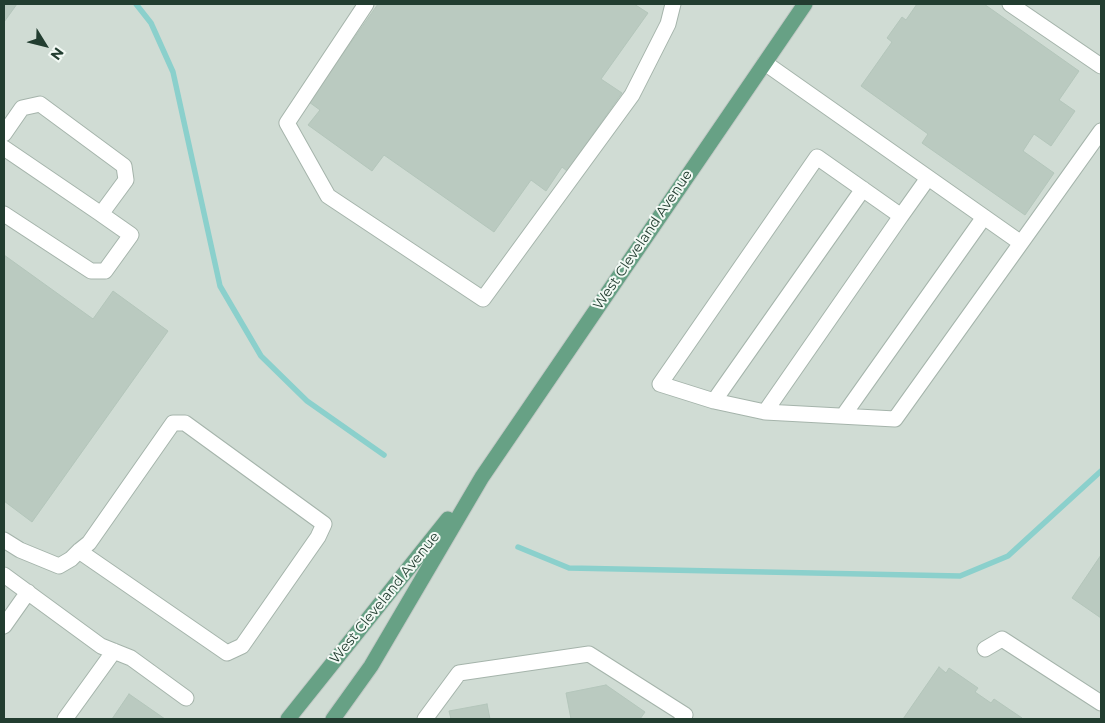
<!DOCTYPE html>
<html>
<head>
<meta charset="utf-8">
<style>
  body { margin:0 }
  #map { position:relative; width:1105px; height:723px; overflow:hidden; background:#e2ece5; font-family:Montserrat,sans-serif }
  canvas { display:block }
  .frame { position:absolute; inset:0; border:5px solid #223d30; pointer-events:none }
  .north { position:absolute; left:20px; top:20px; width:50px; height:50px; -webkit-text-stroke:4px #f2f9f4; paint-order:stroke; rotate:126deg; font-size:14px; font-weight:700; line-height:20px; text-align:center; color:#223d30 }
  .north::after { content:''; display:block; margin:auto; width:18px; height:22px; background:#223d30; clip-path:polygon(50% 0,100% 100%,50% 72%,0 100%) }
</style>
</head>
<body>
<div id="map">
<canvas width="1105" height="723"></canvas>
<div class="frame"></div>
<div class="north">N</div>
</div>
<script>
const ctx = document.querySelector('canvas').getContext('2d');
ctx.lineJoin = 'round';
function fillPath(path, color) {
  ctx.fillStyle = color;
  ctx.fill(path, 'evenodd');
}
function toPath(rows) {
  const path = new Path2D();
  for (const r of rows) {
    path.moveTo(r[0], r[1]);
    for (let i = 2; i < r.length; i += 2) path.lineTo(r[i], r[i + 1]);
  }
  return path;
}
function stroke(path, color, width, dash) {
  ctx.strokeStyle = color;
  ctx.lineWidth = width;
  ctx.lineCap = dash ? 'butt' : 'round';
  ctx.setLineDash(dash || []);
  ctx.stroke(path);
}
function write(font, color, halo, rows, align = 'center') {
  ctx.font = font + ' Montserrat,sans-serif';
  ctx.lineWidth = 4;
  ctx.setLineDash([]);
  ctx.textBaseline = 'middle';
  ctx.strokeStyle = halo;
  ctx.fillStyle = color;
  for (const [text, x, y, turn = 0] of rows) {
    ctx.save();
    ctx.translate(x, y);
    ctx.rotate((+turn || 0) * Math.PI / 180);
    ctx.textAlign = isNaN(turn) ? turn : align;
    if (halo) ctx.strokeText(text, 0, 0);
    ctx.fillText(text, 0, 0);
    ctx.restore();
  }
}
fillPath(toPath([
  [4,4,1101,4,1101,719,4,719]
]), '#d0dcd4');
stroke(toPath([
  [136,4,151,23,173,72,220,286,261,356,307,401,384,455],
  [518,547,569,568,960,576,1008,556,1101,471]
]), '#8bd0cc', 5.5);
const building = toPath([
  [4,4,17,4,4,22,4,4],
  [378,4,634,4,648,13,601,79,622,93,567,171,562,167,546,191,531,180,494,232,384,155,372,171,308,125,320,110,309,102,378,4],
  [917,4,984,4,1079,71,1059,100,1075,111,1051,146,1034,134,1023,151,1054,173,1025,215,922,143,928,134,861,86,892,42,887,38,902,17,906,20,917,4],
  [4,255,93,319,113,291,168,331,32,522,4,501,4,255],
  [1101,555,1101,618,1072,598,1101,555],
  [939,667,946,673,949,668,978,688,975,692,991,703,994,699,1022,718,903,719,939,667],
  [606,685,645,712,640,719,571,719,566,693,606,685],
  [129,694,165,719,112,719,129,694],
  [487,704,490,719,451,719,449,711,487,704]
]);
fillPath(building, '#bacac0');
stroke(building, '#b4c6bb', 1);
const minor = toPath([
  [366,4,287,123,328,196,483,299,632,95,668,24,673,4],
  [1010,4,1101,66],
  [765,63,1021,243,895,419,765,412,714,401,660,384,817,157,901,216,928,178],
  [4,134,22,108,40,104,124,166,126,180,101,214,131,235,105,271,91,271,4,214],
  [4,148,101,214],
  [1021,243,1101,131],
  [714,401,863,189],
  [765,412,901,216],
  [843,416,984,217],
  [4,540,20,550,59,566,71,559,79,551,89,543,173,423,185,423,324,524,318,537,242,646,227,653,79,551],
  [4,575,101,646,131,658,186,698],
  [4,626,28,592],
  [985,649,1002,639,1101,703],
  [65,719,114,651],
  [425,719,459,673,589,654,685,715,682,719]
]);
const major = toPath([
  [288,719,448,519],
  [333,719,371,666,482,477,805,4]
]);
stroke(minor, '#a5b4ab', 17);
stroke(major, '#c1c9c5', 17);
stroke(minor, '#fff', 15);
stroke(major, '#67a185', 15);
write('14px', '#223d30', '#f2f9f4', [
  ["West Cleveland Avenue",643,240,-56],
  ["West Cleveland Avenue",385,598,-51]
]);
</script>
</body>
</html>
